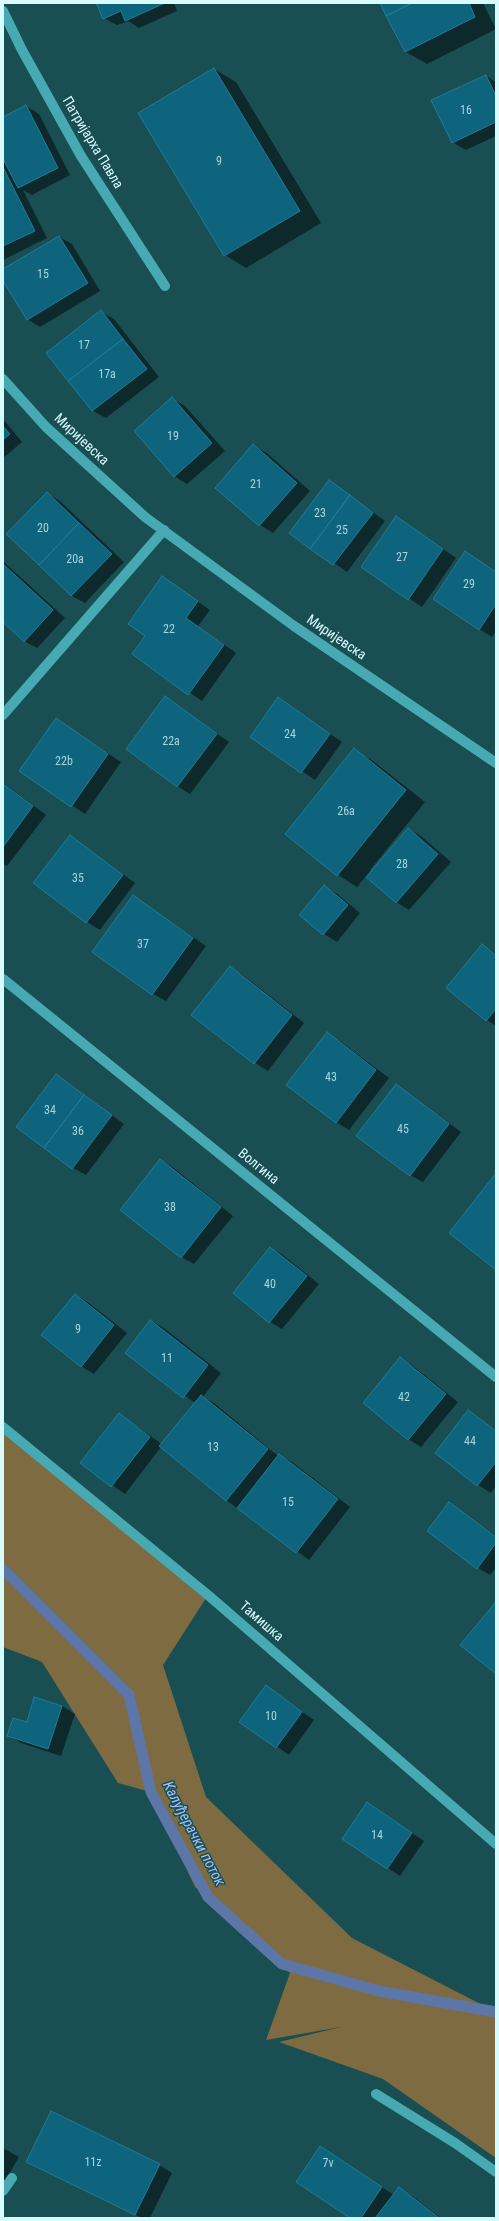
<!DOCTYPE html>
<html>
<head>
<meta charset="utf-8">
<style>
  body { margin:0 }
  #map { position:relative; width:499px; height:2221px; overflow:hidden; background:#194e53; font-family:"Roboto Condensed",sans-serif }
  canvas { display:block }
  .frame { position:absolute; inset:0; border:4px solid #d8fbfe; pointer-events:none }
</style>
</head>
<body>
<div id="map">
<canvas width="499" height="2221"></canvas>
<div class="frame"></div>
</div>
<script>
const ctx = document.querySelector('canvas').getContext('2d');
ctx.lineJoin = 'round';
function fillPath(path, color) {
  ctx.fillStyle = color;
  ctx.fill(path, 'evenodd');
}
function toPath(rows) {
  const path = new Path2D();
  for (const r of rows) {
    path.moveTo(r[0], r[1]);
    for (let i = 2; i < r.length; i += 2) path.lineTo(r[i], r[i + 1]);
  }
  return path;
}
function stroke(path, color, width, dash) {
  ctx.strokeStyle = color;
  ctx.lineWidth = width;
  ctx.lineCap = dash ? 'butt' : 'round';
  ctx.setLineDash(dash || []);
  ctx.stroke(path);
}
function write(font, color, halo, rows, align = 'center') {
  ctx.font = font + ' "Roboto Condensed",sans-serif';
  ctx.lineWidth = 3;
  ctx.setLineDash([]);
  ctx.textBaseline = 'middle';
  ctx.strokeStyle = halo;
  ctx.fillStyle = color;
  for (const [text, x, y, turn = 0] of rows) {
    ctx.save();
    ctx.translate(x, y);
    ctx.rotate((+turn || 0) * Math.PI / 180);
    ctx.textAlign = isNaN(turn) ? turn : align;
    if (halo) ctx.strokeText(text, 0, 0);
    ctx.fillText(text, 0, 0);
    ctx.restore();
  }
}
fillPath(toPath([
  [3,1427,208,1595,163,1665,206,1797,352,1938,496,2012,496,2158,383,2079,279,2042,341,2027,266,2040,290,1973,249,1929,195,1887,151,1792,118,1783,42,1662,3,1647]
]), '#7f6b42');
fillPath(toPath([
  [97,3,174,3,177,11,139,28,128,21,117,25,104,18],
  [381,3,483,3,496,29,427,64,406,52],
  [214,69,236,82,321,223,246,268,225,255],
  [486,76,496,82,496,136,466,150,452,142],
  [26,106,39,114,70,175,32,195,23,190,47,238,3,260,3,160,5,161,3,157,3,118],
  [59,237,72,244,100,291,40,327,27,319,3,279,3,270],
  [101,312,114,319,159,377,106,418,93,411,48,353],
  [172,399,185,406,225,451,187,484,174,476],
  [3,419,22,442,3,458],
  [254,446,267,453,310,491,273,533,260,525,217,488],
  [329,481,385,521,347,572,290,532],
  [47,493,60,501,124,562,85,603,72,596,7,534],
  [409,525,456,558,422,607,362,567],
  [465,552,496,572,496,631,492,637,479,629],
  [3,561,65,618,37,648,24,641,3,621],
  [162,577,210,610,198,626,236,653,202,701,133,654,146,635],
  [166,698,229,742,190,794,177,786],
  [278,698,342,742,315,780,251,737],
  [56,719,121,762,85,814,20,770],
  [354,750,373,761,425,802,370,870,372,871,408,829,421,836,451,862,409,910,396,902,366,876,357,887,338,875,286,834],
  [3,783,46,815,7,866,3,864],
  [70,836,135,883,100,930,87,922],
  [324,886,337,894,360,913,337,942,324,934,301,915],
  [133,897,206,946,166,1001,153,994],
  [482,945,496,953,496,1026,487,1020],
  [230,968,243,975,304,1023,268,1071,255,1063],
  [327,1033,340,1041,389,1078,349,1130,336,1122],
  [56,1075,124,1124,86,1175,73,1168],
  [396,1085,461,1132,423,1182,410,1175],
  [161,1160,174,1168,233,1216,194,1264,181,1257],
  [271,1248,284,1256,319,1284,282,1329,270,1322],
  [76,1295,89,1303,127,1333,94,1374,81,1366],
  [151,1321,164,1328,221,1373,203,1397,214,1403,278,1456,279,1455,292,1462,350,1507,309,1560,226,1500,161,1447,125,1494,81,1463,119,1414,162,1444,195,1403,126,1353],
  [400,1358,413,1366,458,1402,421,1447,408,1439],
  [469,1412,496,1430,496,1486,491,1493,478,1485,436,1453],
  [449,1503,496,1536,496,1568,490,1575,478,1568],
  [266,1687,314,1720,289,1755,241,1722],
  [62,1706,75,1714,61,1756,21,1743,8,1735,27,1723],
  [367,1803,424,1841,400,1876,343,1839],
  [321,2147,394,2195,399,2188,412,2196,441,2218,352,2218],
  [3,2148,19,2157,3,2184],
  [27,2162,159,2165,172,2173,150,2218,142,2218]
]), '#0007');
stroke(toPath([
  [3,1569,129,1695,151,1792,208,1897,282,1964,379,1991,496,2012]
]), '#5c76a8', 11);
const building = toPath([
  [96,3,165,3,125,21,121,11,103,19,96,3],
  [380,3,412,3,386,16,380,3],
  [412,3,469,3,475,17,405,52,386,16,412,3],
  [214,68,300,211,224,256,138,113,214,68],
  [486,75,496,96,496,122,452,143,431,100,486,75],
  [26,105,58,168,18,188,3,159,3,117,26,105],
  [3,167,35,231,3,246,3,167],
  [59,236,88,283,27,320,3,281,3,269,59,236],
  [101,310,123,339,68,381,46,353,101,310],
  [123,339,147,369,92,411,68,381,123,339],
  [172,397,212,443,174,477,134,431,172,397],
  [3,426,10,434,3,440,3,426],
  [253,444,297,483,259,526,215,488,253,444],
  [329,480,350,495,310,549,289,533,329,480],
  [47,492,79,523,39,565,6,534,47,492],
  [350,495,373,513,333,565,310,549,350,495],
  [396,516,443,549,408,600,361,567,396,516],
  [79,523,112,554,71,596,39,565,79,523],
  [465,551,496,572,496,604,479,630,433,599,465,551],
  [3,564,53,610,24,642,3,622,3,564],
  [162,576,198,601,186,618,224,645,188,695,132,654,145,636,128,624,162,576],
  [165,696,217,734,177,787,126,749,165,696],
  [278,697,330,734,301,773,250,737,278,697],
  [56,718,108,754,71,807,19,771,56,718],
  [354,748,406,790,337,876,285,834,354,748],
  [3,784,33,806,3,847,3,784],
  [408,828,438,854,396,903,366,877,408,828],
  [70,835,123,875,86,923,33,883,70,835],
  [324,885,348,905,323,935,299,915,324,885],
  [133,895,193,938,152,995,92,952,133,895],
  [482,944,496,955,496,1009,486,1021,446,988,482,944],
  [230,966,292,1015,254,1064,191,1015,230,966],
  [327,1032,376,1070,336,1123,286,1085,327,1032],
  [56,1074,84,1095,44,1148,16,1127,56,1074],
  [396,1084,449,1124,410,1176,356,1136,396,1084],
  [84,1095,112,1115,72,1169,44,1148,84,1095],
  [160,1159,221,1207,181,1258,120,1210,160,1159],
  [496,1173,496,1270,449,1233,496,1173],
  [270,1247,307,1276,269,1323,233,1293,270,1247],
  [75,1294,114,1325,81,1367,41,1335,75,1294],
  [150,1320,208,1365,183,1398,125,1353,150,1320],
  [400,1357,446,1394,408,1440,363,1403,400,1357],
  [201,1395,268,1449,226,1501,159,1446,201,1395],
  [468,1410,496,1431,496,1462,477,1486,435,1453,468,1410],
  [119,1413,150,1437,111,1487,80,1463,119,1413],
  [279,1454,338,1499,296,1553,237,1508,279,1454],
  [449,1502,496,1537,496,1543,477,1569,427,1531,449,1502],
  [495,1603,496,1604,496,1674,460,1645,495,1603],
  [266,1685,302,1712,276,1748,239,1722,266,1685],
  [34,1697,62,1706,48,1749,7,1736,13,1718,27,1722,34,1697],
  [367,1802,412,1833,387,1869,342,1839,367,1802],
  [51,2111,160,2164,135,2215,26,2162,51,2111],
  [320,2146,382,2187,361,2218,350,2218,296,2182,320,2146],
  [399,2187,438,2217,438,2218,375,2218,399,2187]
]);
fillPath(building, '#0f647d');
stroke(building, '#207b97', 1);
stroke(toPath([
  [3,715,164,530],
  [3,2191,12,2178]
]), '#47a9b2', 10);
stroke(toPath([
  [3,11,22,50,81,156,165,286],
  [3,379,46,427,145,517,294,626,496,763],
  [3,979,496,1377],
  [3,1427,208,1595,496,1844],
  [376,2094,455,2143,496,2172]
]), '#47a9b2', 10);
write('12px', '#a6d5de', null, [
  ["16",466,111],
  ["9",219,162],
  ["15",43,275],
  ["17",84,346],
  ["17a",107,375],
  ["19",173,437],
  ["21",256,485],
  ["23",320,514],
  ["20",43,529],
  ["25",342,531],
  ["27",402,558],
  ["20a",75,560],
  ["29",469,585],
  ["22",169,630],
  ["24",290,735],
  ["22a",171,742],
  ["22b",64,762],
  ["26a",346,812],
  ["28",402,865],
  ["35",78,879],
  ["37",143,945],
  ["43",331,1078],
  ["34",50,1111],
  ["45",403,1130],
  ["36",78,1132],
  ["38",170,1208],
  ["40",270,1285],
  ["9",78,1330],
  ["11",167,1359],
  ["42",404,1398],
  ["44",470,1442],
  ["13",213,1448],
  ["15",288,1503],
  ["10",271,1717],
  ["14",377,1836],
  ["11z",93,2163],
  ["7v",328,2164]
]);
write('14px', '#d8fbfe', '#194e53', [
  ["Патријарха Павла",92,143,59],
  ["Миријевска",81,440,43],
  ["Миријевска",336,638,34],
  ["Волгина",258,1167,39],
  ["Тамишка",261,1622,41]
]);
write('italic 15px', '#a2c1fc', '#194e53', [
  ["Калуђерачки поток",193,1834,62]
]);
</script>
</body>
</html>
